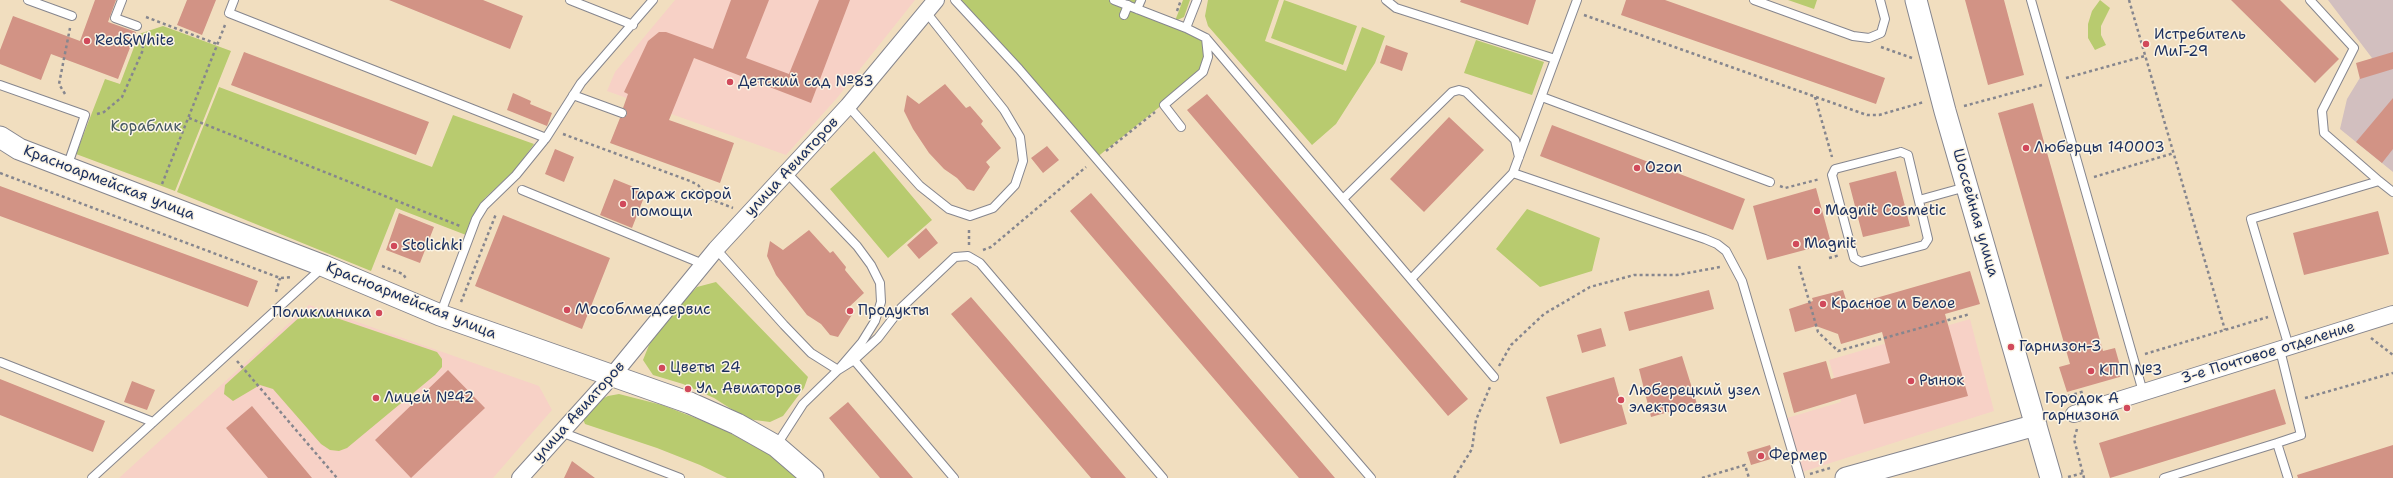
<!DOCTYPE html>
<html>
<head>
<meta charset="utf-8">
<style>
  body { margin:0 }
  canvas { display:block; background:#f1debf }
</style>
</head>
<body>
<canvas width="2393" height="478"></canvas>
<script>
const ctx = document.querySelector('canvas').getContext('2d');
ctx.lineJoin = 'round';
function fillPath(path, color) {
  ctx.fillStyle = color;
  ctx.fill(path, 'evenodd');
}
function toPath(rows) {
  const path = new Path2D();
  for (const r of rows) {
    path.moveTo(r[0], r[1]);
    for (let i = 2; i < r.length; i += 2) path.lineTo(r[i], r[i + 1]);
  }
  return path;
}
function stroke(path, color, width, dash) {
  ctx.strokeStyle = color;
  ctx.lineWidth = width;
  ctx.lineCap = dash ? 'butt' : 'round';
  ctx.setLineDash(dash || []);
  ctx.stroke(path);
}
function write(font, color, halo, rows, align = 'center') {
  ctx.font = font + ' "Shantell Sans",sans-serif';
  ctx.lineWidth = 3;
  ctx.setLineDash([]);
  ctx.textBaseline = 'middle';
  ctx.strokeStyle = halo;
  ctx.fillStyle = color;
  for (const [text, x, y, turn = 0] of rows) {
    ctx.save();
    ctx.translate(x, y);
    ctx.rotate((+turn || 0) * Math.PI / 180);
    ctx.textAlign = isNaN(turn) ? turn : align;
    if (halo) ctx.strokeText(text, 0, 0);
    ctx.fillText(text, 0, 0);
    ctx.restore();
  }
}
fillPath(toPath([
  [675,0,915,0,837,98,786,155,607,91,615,72],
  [309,305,539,386,552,410,493,478,119,478],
  [1970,319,1994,411,1802,472,1787,418,1841,402,1829,360]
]), '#f7d1c6');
fillPath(toPath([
  [2328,0,2393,0,2393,172,2340,129,2347,99,2372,58]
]), '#d2bfbf');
fillPath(toPath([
  [955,0,1141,0,1137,9,1206,38,1203,72,1096,158],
  [1183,0,1190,0,1184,17,1175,21],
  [1208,0,1279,0,1265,41,1346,71,1362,27,1385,36,1375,63,1336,124,1312,145,1208,26,1205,16],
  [1284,0,1357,26,1343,65,1271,38],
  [1788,0,1817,0,1814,9],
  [2100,0,2110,8,2101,26,2101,35,2106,45,2095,50,2088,38,2088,24,2092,11],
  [163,26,231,51,175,191,76,154,105,79,120,84,139,34],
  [1476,40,1544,62,1532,95,1464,73],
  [219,87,432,167,453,115,534,144,516,169,485,198,475,213,466,235,396,208,371,271,177,192],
  [874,151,932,220,888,258,830,189],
  [1527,209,1600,238,1592,271,1540,287,1496,249],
  [716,282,808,377,804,388,783,416,770,422,747,419,714,398,683,384,653,375,643,360,649,345,667,318,697,287],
  [313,310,437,352,442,359,442,367,435,375,347,448,339,451,330,450,321,444,273,389,260,385,233,401,224,394,225,385,303,314],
  [619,394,662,405,719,427,770,455,797,478,727,478,700,465,657,448,585,424,583,419,598,401,608,396]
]), '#b8cb6f');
fillPath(toPath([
  [95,0,116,0,108,22,136,32,118,79,51,54,41,80,0,64,0,50,13,16,80,41],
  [187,0,216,0,202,35,177,25],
  [389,0,483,0,523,16,510,49],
  [731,0,769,0,746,58,789,74,819,0,850,0,811,103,694,58,669,120,734,143,720,183,610,143,620,118,627,115,626,110,623,108,628,94,624,92,648,41,659,32,666,32,713,49],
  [1461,0,1536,0,1528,25,1460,2],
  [1626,0,1665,0,1885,78,1876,104,1621,15],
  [1965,0,2004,0,2024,75,1988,85],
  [2231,0,2280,0,2339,59,2315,83],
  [1386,45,1408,53,1402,71,1380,63],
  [244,52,429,122,416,155,231,85],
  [2393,52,2393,69,2360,79,2356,63],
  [945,84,966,108,970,106,983,121,981,124,1001,148,986,162,990,167,974,191,967,189,957,178,944,169,929,153,913,129,904,111,907,95,919,104],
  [513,93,531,101,530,104,552,113,547,126,507,110],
  [1207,94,1468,399,1448,416,1187,110],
  [2393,98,2393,149,2382,163,2356,142],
  [2033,103,2103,351,2115,348,2123,376,2067,392,2059,367,2070,364,1998,113],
  [1449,117,1484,150,1424,212,1390,179],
  [1552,125,1745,199,1733,230,1540,156],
  [1047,146,1059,160,1043,173,1031,158],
  [555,149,574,157,564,182,545,174],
  [1896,171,1910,226,1863,237,1849,183],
  [614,179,646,192,632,228,600,215],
  [0,186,258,281,248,307,0,216],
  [1816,188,1831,243,1767,260,1753,206],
  [1091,193,1166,280,1335,478,1299,478,1070,211],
  [2378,211,2389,254,2304,275,2293,233],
  [399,213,434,227,420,263,386,250],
  [503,215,610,258,582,329,475,286],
  [926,228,938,243,919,259,907,245],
  [809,230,830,253,833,251,846,267,845,270,864,293,849,307,853,313,838,337,830,335,821,324,807,315,776,275,767,256,770,241,783,250],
  [1970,271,1980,304,1945,314,1968,396,1864,424,1856,394,1794,413,1783,373,1826,361,1831,379,1890,363,1882,332,1841,344,1838,334,1816,326,1795,332,1789,309,1813,301,1812,298,1843,290,1848,306],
  [1709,290,1714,309,1629,331,1624,312],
  [971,297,1009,341,1126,478,1091,478,951,314],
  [1601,328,1606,346,1582,353,1577,335],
  [1682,356,1697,404,1651,417,1639,369],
  [448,370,485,408,411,478,375,440],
  [1614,377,1627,424,1560,444,1546,397],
  [0,379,105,421,93,452,0,415],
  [132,381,155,390,147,410,124,402],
  [2275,389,2286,424,2110,478,2099,443],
  [848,402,885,445,913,478,880,478,829,418],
  [252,406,312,478,268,478,226,428],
  [1770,445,1774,458,1751,465,1747,452],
  [2393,445,2393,478,2298,478,2297,475],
  [572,461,595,478,564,478]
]), '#d29385');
const service = toPath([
  [28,0,72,16],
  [122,0,115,18,137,26],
  [234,0,229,13,546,138],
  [570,0,633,25],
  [955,0,1019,69,1371,478],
  [1114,0,1186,28,1206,38,1494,377],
  [1386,0,1396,8,1555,59],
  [1754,0,1853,36,1869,38,1881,33,1885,19,1880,0],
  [2031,0,2143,392],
  [1137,9,1141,0],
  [1124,15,1128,5],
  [1186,28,1197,0],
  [0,85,85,115,67,167],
  [573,95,622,113],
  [1542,97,1770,182],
  [848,106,920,186,949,209,970,216,993,208,1015,185,1023,161,1020,137,1004,110,926,12],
  [1181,127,1164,105,1203,72,1208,57,1206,38],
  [1901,152,1908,155,1928,239,1924,245,1861,262,1854,258,1832,175,1835,169,1901,152],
  [1513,173,1705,239,1717,244,1726,251,1742,281,1800,478],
  [2379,181,2393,192],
  [522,190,703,264],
  [1344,198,1452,92,1459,90,1466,92,1515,140,1519,157],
  [1919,200,1966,187],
  [716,249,784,325,811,353,838,370,862,342,875,321,881,302,880,283,871,265,857,246,787,173],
  [1412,278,1513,173,1577,0],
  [440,315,476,219,484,206,516,175,546,138,581,83,653,0],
  [2289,347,2251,219,2379,181,2324,133,2322,111,2354,48,2310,0],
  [2280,350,2301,435,2277,443,2288,478],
  [854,360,954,478],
  [0,362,153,422],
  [561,432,680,478],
  [776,446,803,404,838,370,854,360,878,338,901,308,955,257,968,256,980,263,1163,478],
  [92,478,323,267],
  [2164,478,2277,443]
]);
const minor = toPath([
  [2074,414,2393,314],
  [520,478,612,376,716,249,848,106,936,0]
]);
const tertiary = toPath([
  [1916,0,1945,111,2051,478],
  [0,137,19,149,324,266,440,315,690,403,737,424,776,446,813,478],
  [1846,478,2036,425]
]);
stroke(service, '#86868e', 10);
stroke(minor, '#86868e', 18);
stroke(tertiary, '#86868e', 23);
stroke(toPath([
  [2129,0,2225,330],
  [1177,11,1181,0],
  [1584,15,1867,115,1879,115,1924,102],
  [146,17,217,44],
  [1881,47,1912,58],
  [2066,78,2145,56],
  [65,94,59,84,70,28],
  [1815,97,1832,157],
  [1964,106,2042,85],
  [97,114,104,112,122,97,143,50,142,38],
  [189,118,460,226],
  [563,134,690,181,698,185,710,199,733,208],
  [1106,151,1155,112],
  [0,173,280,278,292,277],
  [2094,177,2174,153],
  [162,184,225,25],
  [1780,186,1785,188,1820,179],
  [969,245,969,228],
  [983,250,991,247,1086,167],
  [1829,258,1840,255],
  [382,266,403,274,407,280],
  [1799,266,1818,332,1838,351,1970,314],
  [276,292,280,278],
  [461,302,496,214],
  [2371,338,2393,355],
  [2145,354,2268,317],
  [237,361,337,478],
  [1499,366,1511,345,1544,314,1590,287,1634,275,1677,275,1720,267],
  [2305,398,2393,373],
  [2051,401,2085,391],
  [2077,429,2074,439,2084,478],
  [1810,474,1830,468],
  [2068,477,2083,473],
  [1454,478,1472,449,1476,420,1490,387],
  [1702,478,1745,465,1749,478]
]), '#86868e', 2.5, [3, 3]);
stroke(service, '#fff', 8);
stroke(minor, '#fff', 16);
stroke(tertiary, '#fff', 21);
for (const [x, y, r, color] of [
  [87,41,4,"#d1495b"],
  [2146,44,4,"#d1495b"],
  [730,82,4,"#d1495b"],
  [2026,148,4,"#d1495b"],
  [1637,168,4,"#d1495b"],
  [623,204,4,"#d1495b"],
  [1817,211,4,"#d1495b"],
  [1796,244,4,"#d1495b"],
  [394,246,4,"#d1495b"],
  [1823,304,4,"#d1495b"],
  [567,310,4,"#d1495b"],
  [850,311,4,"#d1495b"],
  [379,313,4,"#d1495b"],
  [2011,347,4,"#d1495b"],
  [662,368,4,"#d1495b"],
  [2091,371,4,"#d1495b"],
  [1911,381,4,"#d1495b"],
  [688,389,4,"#d1495b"],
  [376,398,4,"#d1495b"],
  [1621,400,4,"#d1495b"],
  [2127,408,4,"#d1495b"],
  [1761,456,4,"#d1495b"]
]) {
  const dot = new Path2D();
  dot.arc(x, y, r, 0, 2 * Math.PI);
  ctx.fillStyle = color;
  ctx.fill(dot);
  stroke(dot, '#fcf5e5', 1.5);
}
write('15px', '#1b2f5e', '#fcf5e5', [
  ["Истребитель",2154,35],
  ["МиГ-29",2154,52],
  ["Red&White",95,41],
  ["Детский сад №83",738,82],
  ["Люберцы 140003",2034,148],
  ["Ozon",1645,168],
  ["Гараж скорой",631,195],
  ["помощи",631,212],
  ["Magnit Cosmetic",1825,211],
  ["Magnit",1804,244],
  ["Stolichki",402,246],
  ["Красное и Белое",1831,304],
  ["Мособлмедсервис",575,310],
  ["Продукты",858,311],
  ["Поликлиника",371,313,"right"],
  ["Гарнизон-3",2019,347],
  ["Цветы 24",670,368],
  ["КПП №3",2099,371],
  ["Рынок",1919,381],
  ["Ул. Авиаторов",696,389],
  ["Люберецкий узел",1629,391],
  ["электросвязи",1629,408],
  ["Лицей №42",384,398],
  ["Городок А",2119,399,"right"],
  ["гарнизона",2119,416,"right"],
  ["Фермер",1769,456]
], 'left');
write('15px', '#425662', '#fcf5e5', [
  ["Кораблик",146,127]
]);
write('15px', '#1b2f5e', '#fcf5e5', [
  ["улица Авиаторов",792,167,-47],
  ["Красноармейская улица",109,183,21],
  ["Шоссейная улица",1975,213,74],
  ["Красноармейская улица",411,301,22],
  ["3-е Почтовое отделение",2268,353,-17],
  ["улица Авиаторов",579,412,-48]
]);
</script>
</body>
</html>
